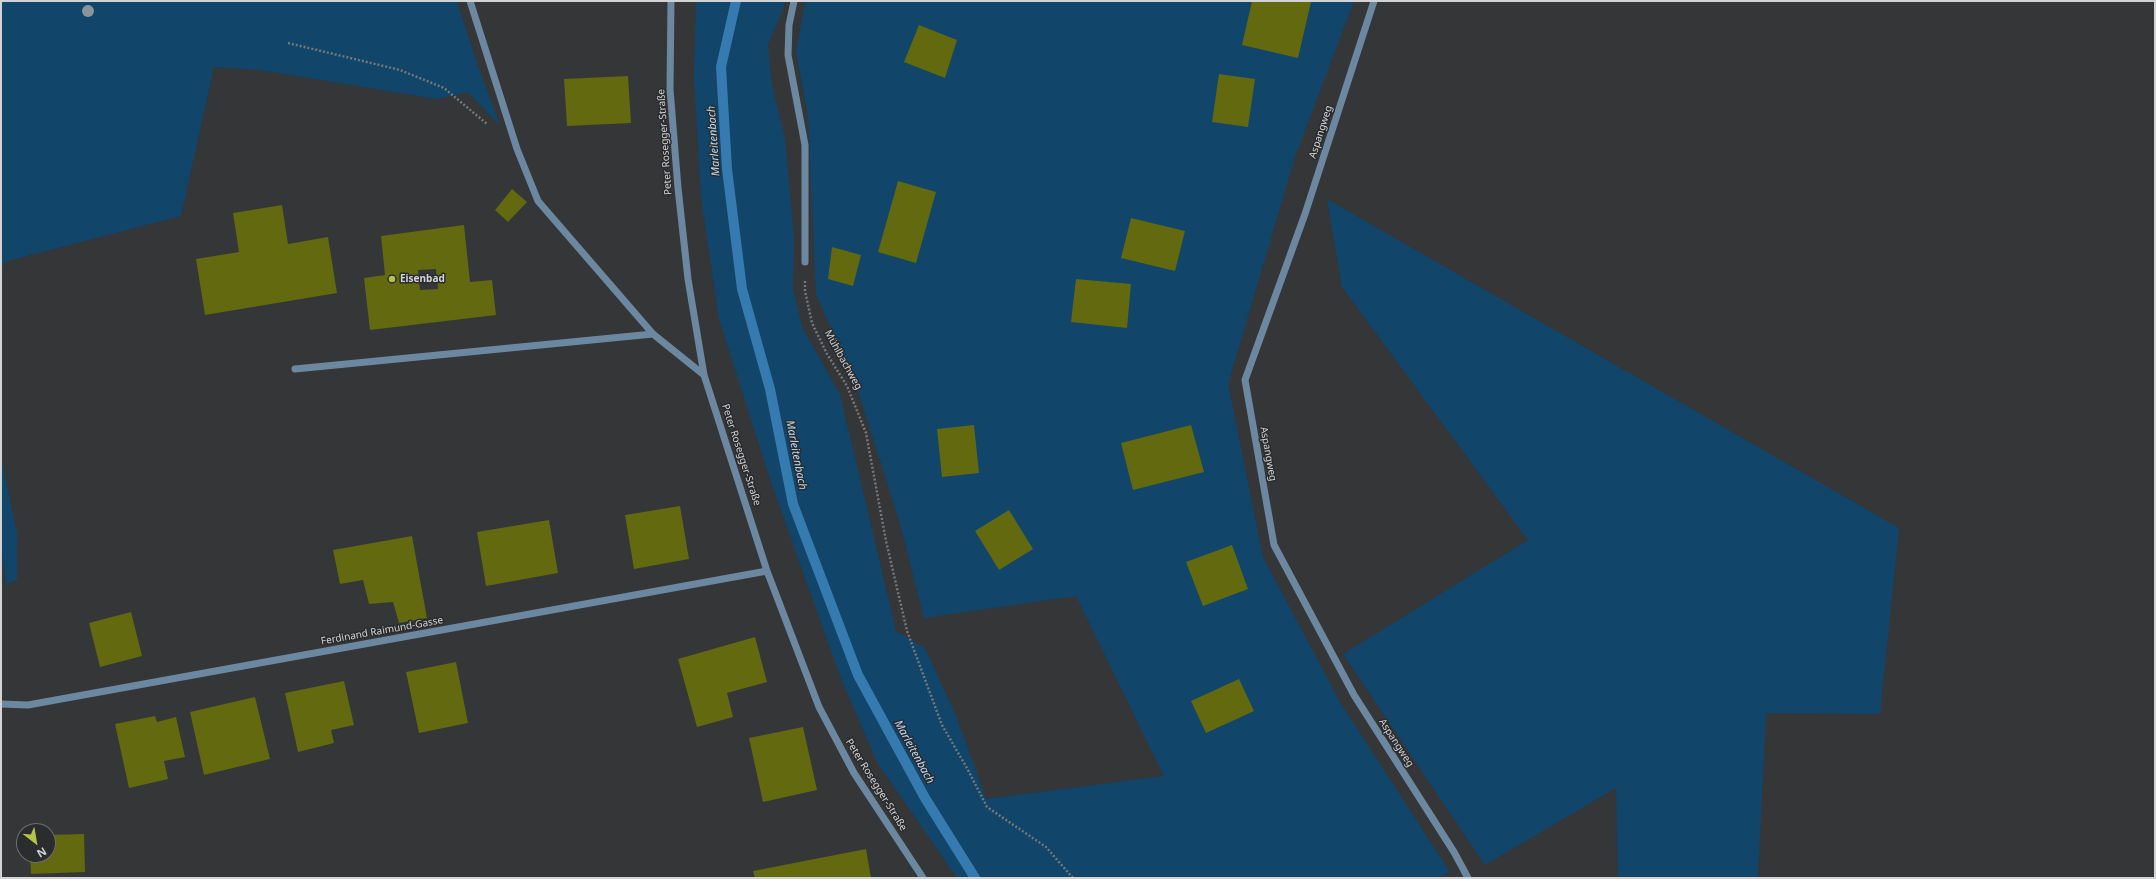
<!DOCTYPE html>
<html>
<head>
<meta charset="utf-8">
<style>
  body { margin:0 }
  #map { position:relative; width:2156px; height:879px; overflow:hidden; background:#343638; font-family:"Noto Sans",sans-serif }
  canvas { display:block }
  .frame { position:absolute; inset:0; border:2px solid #d2d3d5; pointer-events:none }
  .north { position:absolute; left:16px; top:823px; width:40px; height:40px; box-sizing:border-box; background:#2a2c2e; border:1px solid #6d6f71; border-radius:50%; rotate:149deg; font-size:11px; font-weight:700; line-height:16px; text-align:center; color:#d2d3d5 }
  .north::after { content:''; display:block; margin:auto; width:14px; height:18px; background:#b6c149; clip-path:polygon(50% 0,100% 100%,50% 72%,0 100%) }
</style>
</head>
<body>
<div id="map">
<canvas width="2156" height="879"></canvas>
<div class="frame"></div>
<div class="north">N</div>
</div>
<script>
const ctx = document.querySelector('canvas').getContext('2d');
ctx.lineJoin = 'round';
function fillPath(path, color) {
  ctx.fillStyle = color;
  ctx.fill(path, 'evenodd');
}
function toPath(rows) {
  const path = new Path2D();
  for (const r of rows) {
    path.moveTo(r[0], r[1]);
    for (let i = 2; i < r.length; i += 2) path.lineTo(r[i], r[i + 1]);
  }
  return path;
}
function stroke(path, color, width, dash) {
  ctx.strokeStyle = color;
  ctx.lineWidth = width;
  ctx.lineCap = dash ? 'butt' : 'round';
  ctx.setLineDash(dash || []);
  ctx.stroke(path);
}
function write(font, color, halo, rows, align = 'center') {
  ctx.font = font + ' "Noto Sans",sans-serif';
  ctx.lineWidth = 3;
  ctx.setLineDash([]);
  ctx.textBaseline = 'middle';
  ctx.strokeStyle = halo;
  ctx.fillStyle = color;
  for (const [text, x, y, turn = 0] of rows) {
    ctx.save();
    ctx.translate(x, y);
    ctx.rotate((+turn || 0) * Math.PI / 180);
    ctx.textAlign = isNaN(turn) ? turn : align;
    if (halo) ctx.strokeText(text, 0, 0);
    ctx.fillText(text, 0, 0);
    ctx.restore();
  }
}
fillPath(toPath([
  [1,1,457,1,476,60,500,126,468,92,437,99,259,70,214,67,181,216,4,262,1,274],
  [696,1,786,1,768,45,772,85,785,138,794,236,793,289,803,329,840,394,896,631,925,648,957,718,986,799,1164,776,1076,596,924,618,899,520,856,385,816,294,808,117,796,52,805,1,1354,1,1295,157,1228,384,1263,557,1340,702,1450,872,1436,878,957,878,877,762,840,676,770,479,719,319,701,197,694,78],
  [1327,199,1899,528,1880,714,1766,713,1758,878,1618,878,1616,788,1485,865,1343,654,1528,540,1342,287],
  [1,457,17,533,17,580,6,584,1,544]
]), '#11456a');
stroke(toPath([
  [736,1,721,67,727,169,742,289,770,389,793,504,858,675,925,798,975,878]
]), '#367baf', 10);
fillPath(toPath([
  [1252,1,1311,2,1298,58,1242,45],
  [919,25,957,40,945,78,904,62],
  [1219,74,1255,79,1248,127,1212,122],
  [628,76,631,123,567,126,564,79],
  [898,181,936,192,916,263,878,252],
  [512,189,527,202,508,222,495,210],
  [282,205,288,244,328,237,337,293,205,315,196,259,239,252,233,213],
  [1131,218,1185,231,1175,271,1121,258],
  [464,225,470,282,492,280,496,315,370,330,364,278,385,275,381,236],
  [436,269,438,289,420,290,418,270],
  [832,247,861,255,853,286,828,279],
  [1076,279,1131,284,1127,328,1071,322],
  [974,425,979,473,942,477,937,429],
  [1191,425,1204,472,1133,490,1121,443],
  [680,506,689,559,634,569,625,515],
  [1009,510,1033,549,999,570,975,531],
  [549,520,558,573,486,586,477,532],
  [412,536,427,618,399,623,393,602,369,604,363,580,340,584,333,550],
  [1232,545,1248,589,1203,606,1186,562],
  [131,612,142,656,100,667,89,623],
  [755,637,767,682,727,693,733,717,697,727,678,659],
  [456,662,468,723,419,733,406,672],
  [1239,679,1254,711,1206,733,1191,701],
  [344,681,354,725,331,730,334,743,298,752,285,693],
  [255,697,270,759,204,775,190,712],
  [155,716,157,722,176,717,185,757,164,761,168,779,129,788,115,724],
  [803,727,817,790,763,802,749,738],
  [84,834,85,872,31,874,30,855,48,855,48,835],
  [866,849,871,878,755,878,753,871]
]), '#62690f');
stroke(toPath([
  [288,43,400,70,444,88,487,124],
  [805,281,805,291,812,323,827,354,847,386,866,433,886,541,907,631,942,725,968,770,987,807,1046,847,1073,878]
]), '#757779', 2.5, [2, 2]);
stroke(toPath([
  [470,1,517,149,538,201,653,334,704,375],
  [671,1,670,89,678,188,688,279,704,375,767,571,819,707,854,773,923,878],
  [794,1,789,25,788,55,805,145,805,262],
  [1374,1,1305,214,1245,380,1274,545,1354,695,1454,852,1468,878],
  [295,369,653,334],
  [1,704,28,705,767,571]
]), '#6c88a0', 7);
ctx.fillStyle = '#89949c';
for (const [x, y] of [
  [88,11]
]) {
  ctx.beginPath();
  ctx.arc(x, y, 6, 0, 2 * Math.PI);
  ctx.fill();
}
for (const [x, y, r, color] of [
  [392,279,4,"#b6c149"]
]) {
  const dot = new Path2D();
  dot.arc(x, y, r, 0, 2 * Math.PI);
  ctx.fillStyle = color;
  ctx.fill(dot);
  stroke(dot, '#2a2c2e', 1.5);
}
write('10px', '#d2d3d5', '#2a2c2e', [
  ["Aspangweg",1321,132,-72],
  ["Peter Rosegger-Straße",665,142,-94],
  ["Mühlbachweg",843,360,61],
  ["Aspangweg",1268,454,80],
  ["Peter Rosegger-Straße",741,455,72],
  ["Ferdinand Raimund-Gasse",382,631,-10],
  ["Aspangweg",1396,743,57],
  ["Peter Rosegger-Straße",876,785,58]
]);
write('bold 10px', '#d2d3d5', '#2a2c2e', [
  ["Eisenbad",400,279]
], 'left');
write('italic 11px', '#bbddfa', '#2a2c2e', [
  ["Marleitenbach",714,141,-94],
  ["Marleitenbach",796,455,79],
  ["Marleitenbach",914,752,61]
]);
</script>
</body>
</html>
